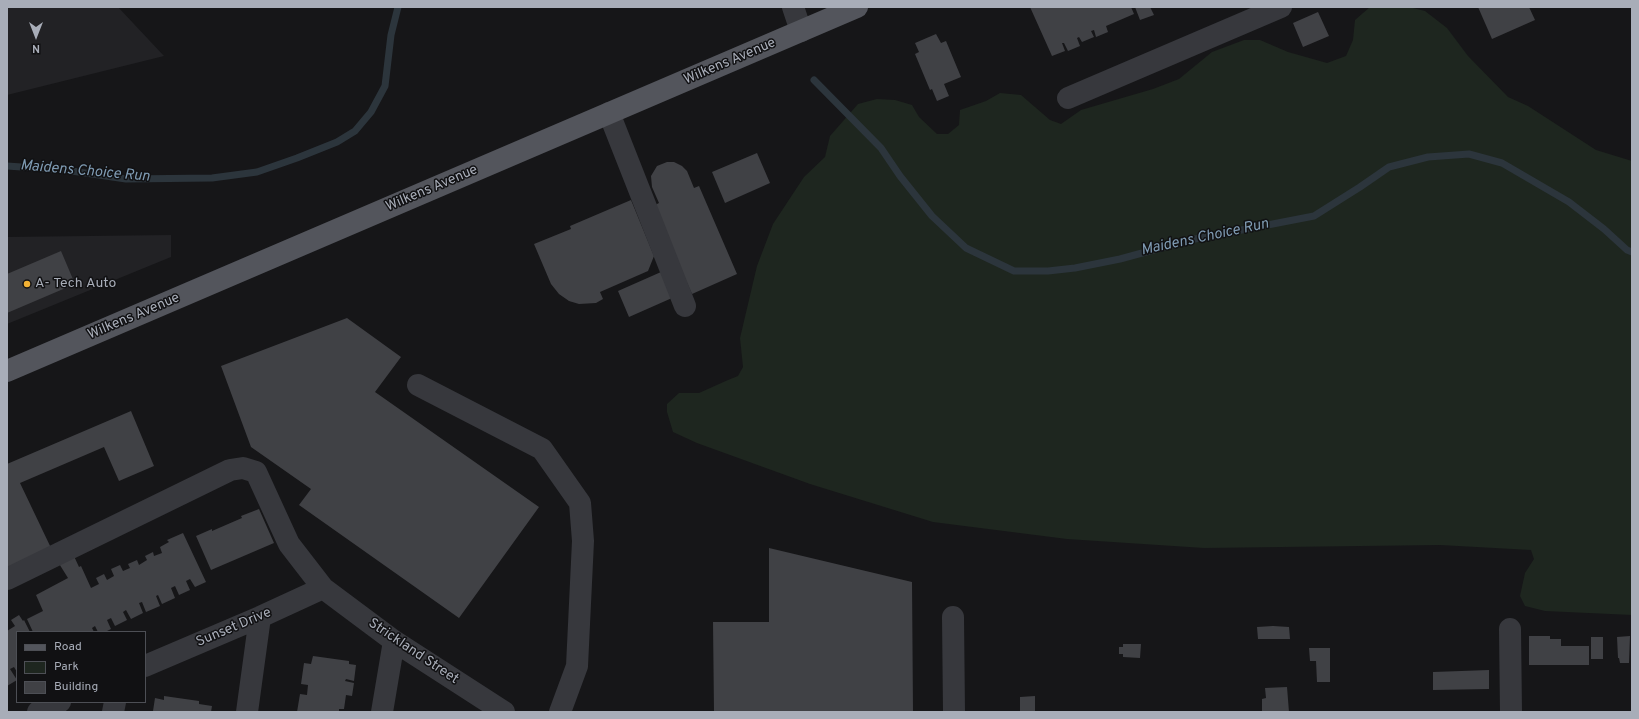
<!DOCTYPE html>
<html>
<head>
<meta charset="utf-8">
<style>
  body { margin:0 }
  #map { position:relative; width:1639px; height:719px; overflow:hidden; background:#161618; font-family:Overpass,sans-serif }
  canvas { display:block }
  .frame { position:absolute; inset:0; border:8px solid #a8adb8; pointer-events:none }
  .legend { position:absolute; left:16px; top:631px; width:130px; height:72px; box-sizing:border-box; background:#111113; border:1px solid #4d4f55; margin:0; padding:5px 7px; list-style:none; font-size:12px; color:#a8adb8 }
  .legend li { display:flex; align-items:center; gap:8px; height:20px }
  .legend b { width:20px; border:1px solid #4d4f55 }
  .north { position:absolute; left:16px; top:16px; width:40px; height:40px; -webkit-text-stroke:3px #111113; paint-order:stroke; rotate:180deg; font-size:11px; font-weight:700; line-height:16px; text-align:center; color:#a8adb8 }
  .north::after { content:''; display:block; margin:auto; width:14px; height:18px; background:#a8adb8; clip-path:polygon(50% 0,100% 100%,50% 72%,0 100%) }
</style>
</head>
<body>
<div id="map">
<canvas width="1639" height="719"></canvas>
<div class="frame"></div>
<ul class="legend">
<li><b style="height:5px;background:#53555c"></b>Road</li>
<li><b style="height:11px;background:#1e261f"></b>Park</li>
<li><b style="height:11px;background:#404145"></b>Building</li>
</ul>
<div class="north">N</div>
</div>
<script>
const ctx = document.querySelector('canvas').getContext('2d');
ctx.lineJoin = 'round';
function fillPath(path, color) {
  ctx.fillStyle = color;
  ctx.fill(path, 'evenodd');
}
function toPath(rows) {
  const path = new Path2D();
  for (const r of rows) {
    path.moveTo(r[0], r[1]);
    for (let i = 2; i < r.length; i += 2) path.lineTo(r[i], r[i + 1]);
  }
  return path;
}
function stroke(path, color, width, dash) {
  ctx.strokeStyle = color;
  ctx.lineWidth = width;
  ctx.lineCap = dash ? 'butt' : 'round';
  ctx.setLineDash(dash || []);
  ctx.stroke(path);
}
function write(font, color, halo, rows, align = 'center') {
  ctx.font = font + ' Overpass,sans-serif';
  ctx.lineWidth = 3;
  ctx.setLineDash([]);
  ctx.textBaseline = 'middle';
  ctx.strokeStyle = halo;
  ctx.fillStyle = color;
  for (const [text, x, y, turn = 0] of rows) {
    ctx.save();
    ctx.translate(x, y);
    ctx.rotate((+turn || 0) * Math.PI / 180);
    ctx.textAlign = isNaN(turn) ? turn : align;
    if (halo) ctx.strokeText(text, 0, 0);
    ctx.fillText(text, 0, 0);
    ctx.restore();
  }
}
fillPath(toPath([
  [7,7,118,7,164,56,7,95],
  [171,235,171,257,7,324,7,237]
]), '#222225');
fillPath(toPath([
  [1370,7,1409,7,1425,11,1447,28,1468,56,1508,97,1528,106,1596,150,1632,161,1632,615,1545,611,1525,606,1520,596,1525,573,1534,559,1531,550,1440,545,1204,548,1067,539,933,522,810,484,697,443,673,432,667,412,667,404,679,393,699,393,728,380,738,376,743,367,740,338,757,266,773,224,804,177,825,157,830,136,858,104,877,99,895,100,912,105,919,117,937,134,948,134,959,125,960,110,986,101,1000,93,1021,95,1050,120,1061,124,1081,110,1153,89,1179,79,1212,52,1244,40,1260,40,1288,52,1327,63,1346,56,1353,40,1355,20]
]), '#1e261f');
stroke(toPath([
  [814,80,881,148,900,176,932,216,966,248,1014,271,1048,271,1075,268,1120,259,1190,240,1314,216,1360,187,1389,167,1428,157,1469,154,1502,163,1569,202,1604,229,1627,250,1632,252],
  [7,166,65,170,126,179,212,178,257,172,297,158,337,142,355,131,371,112,385,86,391,35,398,7]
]), '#2c353c', 7);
fillPath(toPath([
  [1030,7,1131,7,1134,14,1106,26,1108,32,1096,37,1094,30,1091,31,1094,37,1082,42,1079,37,1077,38,1080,46,1068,51,1064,43,1062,43,1065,51,1052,56],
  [1135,7,1150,7,1154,15,1140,20],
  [1478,7,1529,7,1535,20,1492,39],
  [1318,12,1329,36,1303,47,1293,23],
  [936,34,941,43,946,41,961,77,944,84,949,96,937,101,932,89,930,90,915,54,919,52,915,43],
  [757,153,770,183,725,203,712,172],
  [667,162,674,162,682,166,687,171,694,188,699,186,737,274,692,294,653,206,659,203,652,187,651,176,657,166],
  [631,200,654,256,648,271,600,292,603,299,596,303,579,304,569,301,559,294,551,284,534,244,571,229,570,226],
  [61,251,75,284,7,313,7,274],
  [661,272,672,298,629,317,618,291],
  [347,318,401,357,375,392,539,507,459,618,299,505,311,489,251,447,221,366],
  [131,411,154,466,119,481,104,447,20,483,52,550,7,570,7,464],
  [259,509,274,543,211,570,196,536,212,529,212,531,242,518,241,516],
  [183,533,206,582,195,587,190,579,186,581,190,590,179,595,175,586,171,588,175,598,162,604,158,595,156,596,160,606,146,612,142,602,139,603,143,613,131,619,126,610,123,612,127,620,115,626,111,618,107,620,111,629,105,632,98,632,95,626,92,628,94,632,33,632,27,619,43,611,36,595,68,578,58,562,73,554,79,567,81,566,91,588,99,584,96,578,104,574,107,580,114,576,111,569,120,565,123,571,130,568,128,564,137,560,139,565,147,560,145,556,153,552,154,556,162,553,160,547,169,542,167,540],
  [769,548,912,582,913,712,714,712,713,622,769,622],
  [19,615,23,621,24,620,30,632,17,632,17,672,14,667,10,669,17,680,7,686,7,631,15,626,11,620],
  [1273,626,1289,627,1290,639,1258,639,1257,627],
  [1529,636,1550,636,1550,639,1561,639,1561,646,1589,646,1589,665,1529,665],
  [1630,636,1629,663,1620,663,1619,658,1618,658,1617,637],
  [1591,637,1603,637,1603,659,1591,659],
  [1123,644,1141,644,1140,658,1123,657,1123,654,1119,654,1119,647,1123,647],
  [1309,648,1330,648,1330,682,1317,682,1316,661,1310,661],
  [313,656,349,661,349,664,356,665,354,681,346,679,345,681,354,683,352,696,346,695,344,709,339,709,339,712,297,712,300,694,307,695,308,685,301,684,304,663,311,664],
  [1489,670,1489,689,1433,690,1433,672],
  [1287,687,1289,712,1262,712,1262,699,1266,698,1265,688],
  [164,696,199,701,199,704,212,706,211,712,153,711,155,698,164,700],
  [1035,696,1035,712,1020,712,1020,697]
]), '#404145');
stroke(toPath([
  [793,7,801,31],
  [1068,98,1281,7],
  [609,113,685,306],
  [418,385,542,449,580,503,583,541,577,666,560,712],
  [7,579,230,470,243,468,256,472,289,544,323,588,394,641,504,712],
  [953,617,954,712],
  [1510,629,1511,712],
  [145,666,260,617,323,588],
  [38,712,60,702],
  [113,712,115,702],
  [247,712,260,617],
  [382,712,394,641]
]), '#37383d', 22);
stroke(toPath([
  [7,371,857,7]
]), '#53555c', 22);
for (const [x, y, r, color] of [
  [27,284,4,"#f2b134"]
]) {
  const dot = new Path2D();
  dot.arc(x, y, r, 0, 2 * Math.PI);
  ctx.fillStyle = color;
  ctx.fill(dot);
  stroke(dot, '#111113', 1.5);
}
write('14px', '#a8adb8', '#111113', [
  ["Wilkens Avenue",730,62,-23],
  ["Wilkens Avenue",432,189,-23],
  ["Wilkens Avenue",134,317,-23],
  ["Sunset Drive",234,628,-23],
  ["Strickland Street",413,652,34]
]);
write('14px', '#a8adb8', '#111113', [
  ["A- Tech Auto",35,284]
], 'left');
write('italic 15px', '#7f9bb3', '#111113', [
  ["Maidens Choice Run",85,172,5],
  ["Maidens Choice Run",1205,238,-12]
]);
</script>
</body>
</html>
